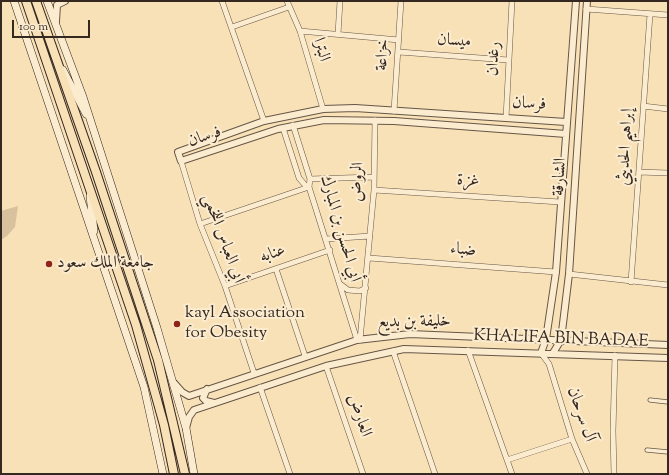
<!DOCTYPE html>
<html>
<head>
<meta charset="utf-8">
<style>
  body { margin:0 }
  #map { position:relative; width:669px; height:475px; overflow:hidden; background:#f9e1b7; font-family:"Sorts Mill Goudy",serif }
  canvas { display:block }
  .frame { position:absolute; inset:0; border:2px solid #352820; pointer-events:none }
  .scale { position:absolute; left:12px; top:20px; width:78px; height:18px; box-sizing:border-box; border:2px solid #352820; border-top:0; padding-left:5px; font-size:12px; line-height:14px; white-space:nowrap; color:#352820; -webkit-text-stroke:3px #fbecd0; paint-order:stroke }
</style>
</head>
<body>
<div id="map">
<canvas width="669" height="475"></canvas>
<div class="frame"></div>
<div class="scale">100 m</div>
</div>
<script>
const ctx = document.querySelector('canvas').getContext('2d');
ctx.lineJoin = 'round';
function fillPath(path, color) {
  ctx.fillStyle = color;
  ctx.fill(path, 'evenodd');
}
function toPath(rows) {
  const path = new Path2D();
  for (const r of rows) {
    path.moveTo(r[0], r[1]);
    for (let i = 2; i < r.length; i += 2) path.lineTo(r[i], r[i + 1]);
  }
  return path;
}
function stroke(path, color, width, dash) {
  ctx.strokeStyle = color;
  ctx.lineWidth = width;
  ctx.lineCap = dash ? 'butt' : 'round';
  ctx.setLineDash(dash || []);
  ctx.stroke(path);
}
function write(font, color, halo, rows, align = 'center') {
  ctx.font = font + ' "Sorts Mill Goudy",Amiri,serif';
  ctx.lineWidth = 4;
  ctx.setLineDash([]);
  ctx.textBaseline = 'middle';
  ctx.strokeStyle = halo;
  ctx.fillStyle = color;
  for (const [text, x, y, turn = 0] of rows) {
    ctx.save();
    ctx.translate(x, y);
    ctx.rotate((+turn || 0) * Math.PI / 180);
    ctx.textAlign = isNaN(turn) ? turn : align;
    if (halo) ctx.strokeText(text, 0, 0);
    ctx.fillText(text, 0, 0);
    ctx.restore();
  }
}
fillPath(toPath([
  [18,206,15,227,7,236,1,240,1,211]
]), '#d8c29d');
const pedestrian = toPath([
  [650,400,668,402],
  [647,450,668,452]
]);
const minor = toPath([
  [222,1,264,121],
  [287,1,300,31,323,109],
  [586,9,668,15],
  [232,27,289,7],
  [300,31,399,40],
  [338,34,340,1],
  [399,52,508,60],
  [643,106,668,109],
  [394,111,401,1],
  [506,118,512,1],
  [293,125,310,179,309,187,357,340],
  [283,128,299,178,305,185,309,187],
  [181,161,200,224,225,286,254,373],
  [639,172,668,173],
  [310,179,374,177],
  [374,190,560,202],
  [200,224,309,187],
  [326,239,370,236],
  [369,258,556,272],
  [276,269,305,356],
  [569,274,668,285],
  [631,282,650,14],
  [340,284,348,290,360,291,366,288],
  [225,286,330,250],
  [360,340,374,190,375,120],
  [468,350,512,474],
  [393,351,435,474],
  [541,353,549,364,572,439,587,474],
  [326,366,363,474],
  [260,387,290,474],
  [507,460,572,439],
  [614,474,613,431,615,355]
]);
const tertiary = toPath([
  [56,21,57,5,65,1],
  [566,134,394,121,324,120,278,129,181,161,178,152,264,121,323,109,355,108,566,122],
  [541,353,546,339,556,272,576,1],
  [553,353,561,340,569,274,587,1],
  [174,383,182,392,189,396,357,340,410,334,668,345],
  [207,389,203,398,206,401,214,403],
  [186,428,189,417,194,410,326,366,404,349,668,358]
]);
const secondary = toPath([
  [14,1,144,387,163,474],
  [47,1,83,97,157,328,186,428,194,474],
  [63,70,86,114],
  [90,196,94,231]
]);
const primary = toPath([
  [26,1,136,325,164,425,174,474],
  [36,1,96,172,158,360,185,474]
]);
stroke(pedestrian, '#665646', 5);
stroke(minor, '#665646', 6);
stroke(tertiary, '#665646', 8);
stroke(secondary, '#352820', 8);
stroke(primary, '#352820', 10);
stroke(pedestrian, '#fbecd0', 3.5);
stroke(minor, '#fbecd0', 5);
stroke(tertiary, '#fbecd0', 6);
stroke(secondary, '#fbecd0', 7);
stroke(primary, '#f9e1b7', 8);
for (const [x, y, r, color] of [
  [49,264,4,"#8f2418"],
  [177,324,4,"#8f2418"]
]) {
  const dot = new Path2D();
  dot.arc(x, y, r, 0, 2 * Math.PI);
  ctx.fillStyle = color;
  ctx.fill(dot);
  stroke(dot, '#fbecd0', 1.5);
}
write('17px', '#352820', '#fbecd0', [
  ["ميسان",454,42,4],
  ["البترا",320,50,74],
  ["خزاعة",384,55,-87],
  ["رغدان",495,59,-87],
  ["فرسان",529,105,3],
  ["فرسان",205,138,-18],
  ["إبراهيم الحديثي",627,147,-87],
  ["الشارقة",561,177,-87],
  ["الروض",359,182,-88],
  ["غزة",468,182,4],
  ["أبي الحسن بن المبارك",339,229,74],
  ["أبي العباس اللخمي",222,239,70],
  ["ضباء",463,251,4],
  ["عنابه",273,255,-19],
  ["خليفة بن بديع",414,323,-1],
  ["KHALIFA BIN BADAE",561,340,2],
  ["آل سرحان",580,415,71],
  ["العارض",358,416,71]
]);
write('17px', '#352820', '#fbecd0', [
  ["جامعة الملك سعود",57,264],
  ["kayl Association",185,314],
  ["for Obesity",185,334]
], 'left');
</script>
</body>
</html>
